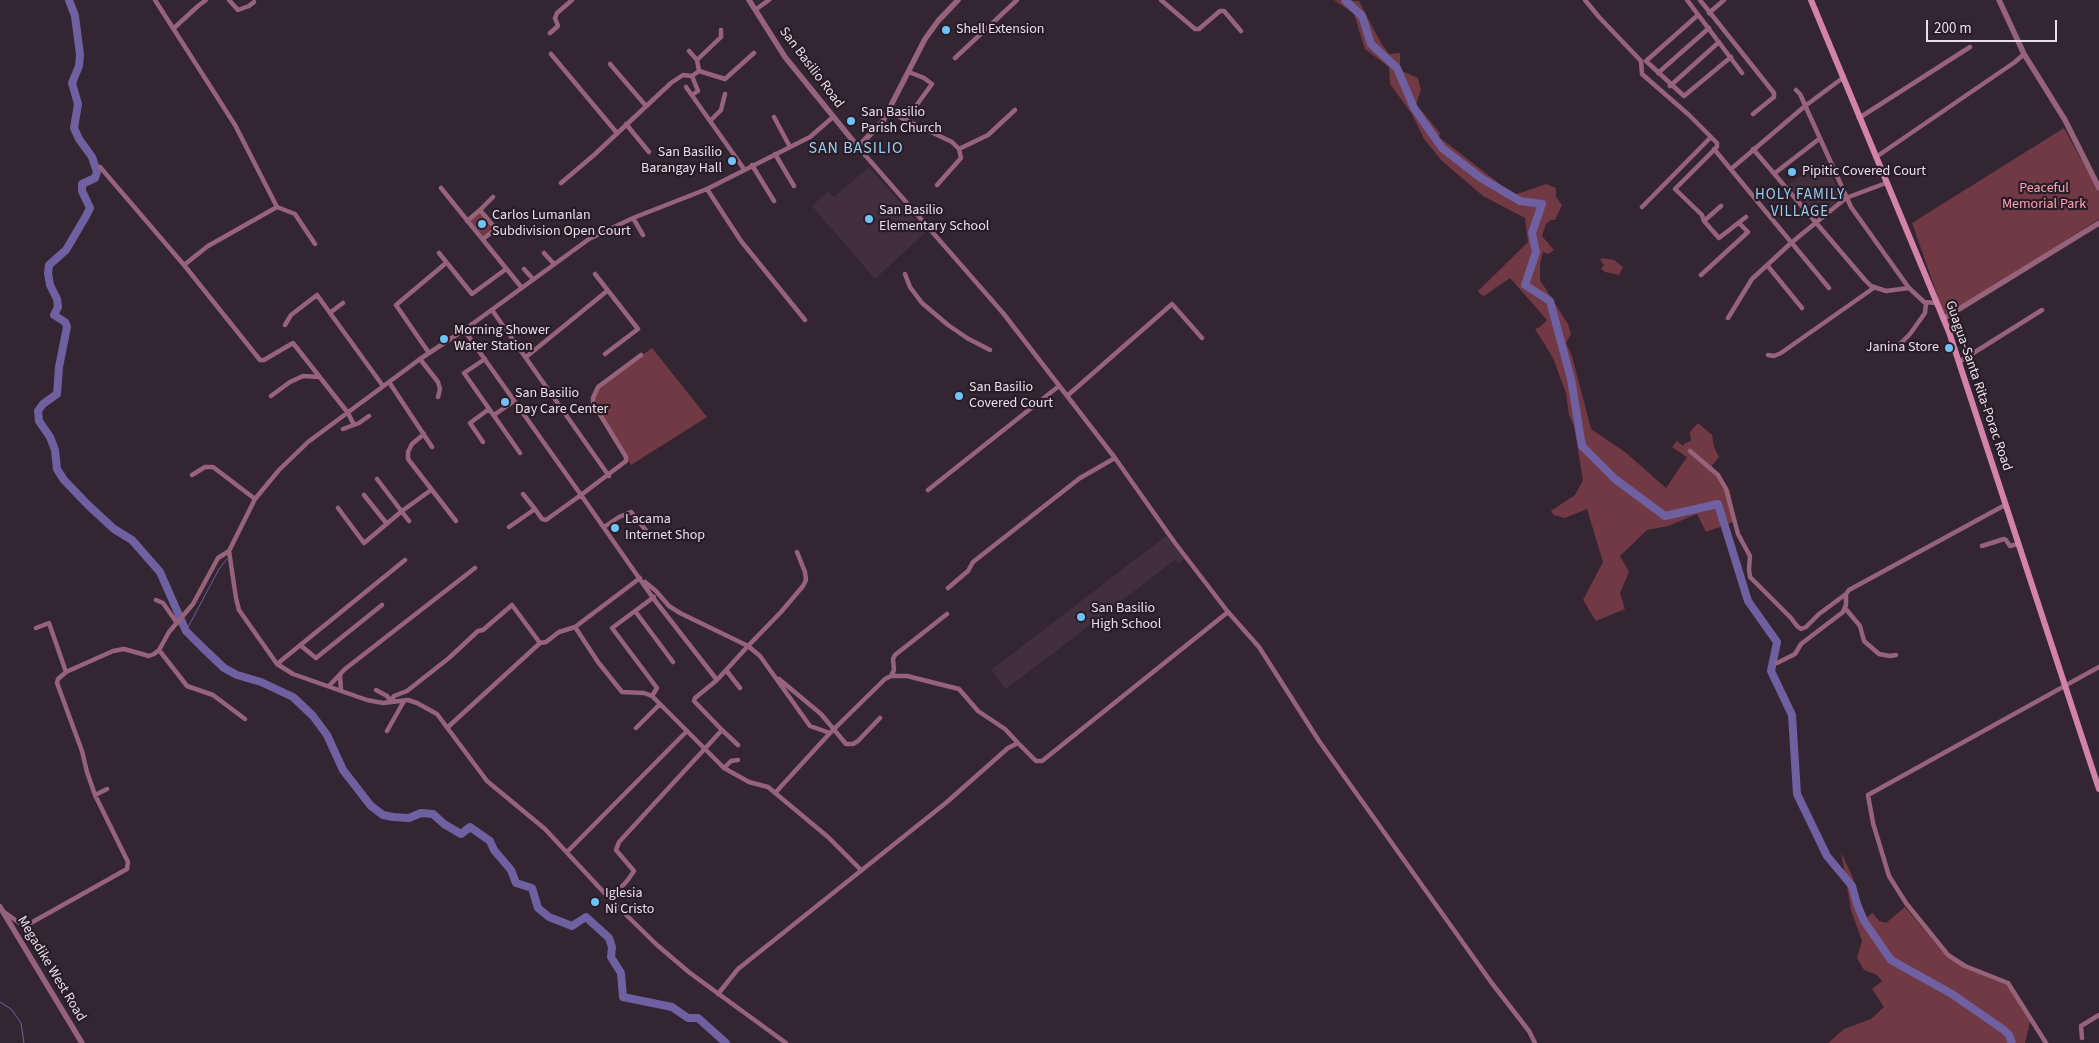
<!DOCTYPE html>
<html>
<head>
<meta charset="utf-8">
<style>
  body { margin:0 }
  #map { position:relative; width:2099px; height:1043px; overflow:hidden; background:#332531; font-family:"Source Sans 3",sans-serif }
  canvas { display:block }
  .scale { position:absolute; left:1926px; top:20px; width:131px; height:22px; box-sizing:border-box; border:2px solid #e9dfe7; border-top:0; padding-left:6px; font-size:15px; line-height:18px; white-space:nowrap; color:#e9dfe7; -webkit-text-stroke:4px #291c27; paint-order:stroke }
</style>
</head>
<body>
<div id="map">
<canvas width="2099" height="1043"></canvas>
<div class="scale">200 m</div>
</div>
<script>
const ctx = document.querySelector('canvas').getContext('2d');
ctx.lineJoin = 'round';
function fillPath(path, color) {
  ctx.fillStyle = color;
  ctx.fill(path, 'evenodd');
}
function toPath(rows) {
  const path = new Path2D();
  for (const r of rows) {
    path.moveTo(r[0], r[1]);
    for (let i = 2; i < r.length; i += 2) path.lineTo(r[i], r[i + 1]);
  }
  return path;
}
function stroke(path, color, width, dash) {
  ctx.strokeStyle = color;
  ctx.lineWidth = width;
  ctx.lineCap = dash ? 'butt' : 'round';
  ctx.setLineDash(dash || []);
  ctx.stroke(path);
}
function write(font, color, halo, rows, align = 'center') {
  ctx.font = font + ' "Source Sans 3",sans-serif';
  ctx.lineWidth = 4.5;
  ctx.setLineDash([]);
  ctx.textBaseline = 'middle';
  ctx.strokeStyle = halo;
  ctx.fillStyle = color;
  for (const [text, x, y, turn = 0] of rows) {
    ctx.save();
    ctx.translate(x, y);
    ctx.rotate((+turn || 0) * Math.PI / 180);
    ctx.textAlign = isNaN(turn) ? turn : align;
    if (halo) ctx.strokeText(text, 0, 0);
    ctx.fillText(text, 0, 0);
    ctx.restore();
  }
}
fillPath(toPath([
  [1826,162,1841,198,1816,219,1788,185,1811,168],
  [869,167,926,232,875,279,812,206,828,191,834,197],
  [1166,536,1184,559,1178,564,1175,560,1006,689,991,670]
]), '#412f3e');
fillPath(toPath([
  [1334,0,1359,1,1381,43,1389,54,1400,53,1400,70,1418,78,1421,90,1416,104,1440,133,1439,137,1514,195,1546,184,1556,188,1556,197,1562,205,1555,220,1551,220,1546,224,1542,236,1554,250,1548,254,1543,252,1540,264,1540,280,1568,324,1571,334,1566,343,1572,356,1591,429,1625,452,1666,488,1687,457,1672,447,1677,441,1683,446,1685,443,1691,441,1690,432,1698,423,1712,435,1714,447,1719,457,1711,467,1720,475,1730,491,1736,521,1706,532,1697,514,1668,526,1647,530,1620,556,1629,572,1620,593,1625,609,1596,621,1583,600,1603,562,1587,509,1565,518,1554,515,1551,511,1575,495,1583,480,1574,426,1569,415,1566,393,1553,358,1535,329,1540,327,1547,320,1510,278,1484,296,1480,294,1478,291,1528,242,1525,218,1483,196,1442,161,1424,139,1412,114,1390,84,1389,67,1365,49,1354,14],
  [2064,128,2099,192,2099,219,1945,317,1912,223],
  [480,212,494,228,484,237,470,220],
  [1602,258,1614,260,1623,267,1619,275,1605,272,1601,269,1604,265,1600,260],
  [652,348,707,417,631,465,594,402,594,394,604,383],
  [1841,852,1853,878,1860,912,1864,919,1873,913,1879,921,1886,923,1905,907,1947,957,2007,984,2030,1022,2025,1043,1828,1043,1844,1029,1871,1019,1884,1007,1872,989,1882,981,1877,975,1864,970,1857,958,1862,941,1851,910]
]), '#713943');
stroke(toPath([
  [186,631,219,569,227,559],
  [0,1002,11,1009,21,1023,24,1043]
]), '#6f60a2', 1);
stroke(toPath([
  [69,0,75,16,80,55,79,66,72,83,78,104,74,128,79,139,92,157,97,172,95,178,82,184,82,191,90,208,86,216,66,250,49,265,48,273,50,285,57,299,58,307,54,315,65,322,67,327,59,367,57,394,43,404,38,411,39,421,50,437,55,450,57,469,64,480,88,505,114,529,132,540,160,572,186,631,203,648,224,668,237,675,261,682,293,697,313,716,327,735,343,770,371,806,383,815,393,817,409,818,421,813,433,814,444,824,461,834,470,827,490,841,494,850,511,870,516,883,532,888,538,908,549,917,572,926,586,917,609,938,612,947,611,957,621,973,623,997,672,1007,688,1018,698,1018,726,1043],
  [1345,0,1362,16,1371,44,1397,68,1414,108,1442,148,1481,178,1520,201,1542,204,1532,233,1536,252,1525,285,1550,301,1571,379,1582,446,1615,479,1665,516,1718,504,1748,601,1777,642,1771,671,1792,715,1797,794,1827,856,1852,886,1857,904,1864,921,1891,960,1952,994,2004,1030,2009,1035,2012,1043]
]), '#6f60a2', 8);
stroke(toPath([
  [155,0,235,125,277,207,295,214,315,244],
  [229,0,238,10,249,6,254,2],
  [1161,0,1195,29,1199,29,1220,11,1224,11,1241,31],
  [1585,0,1599,17,1641,61,1642,74,1689,115,1717,143,1717,147,1675,189,1702,215,1704,221,1719,238,1746,217],
  [1687,0,1742,73],
  [1700,0,1774,93,1774,97,1753,114],
  [755,10,769,0],
  [1709,13,1724,0],
  [1698,15,1646,61,1684,96,1731,57],
  [174,28,198,6,206,0],
  [550,33,558,26,555,18,557,13,572,0],
  [689,51,697,60],
  [551,54,617,133],
  [955,58,1017,0],
  [610,64,646,106],
  [699,71,725,79,754,53],
  [699,71,697,60,721,37,721,30],
  [1658,73,1709,28],
  [1670,86,1719,42],
  [686,87,744,169],
  [1796,90,1800,94,1851,207,1909,288,1924,302,1936,303],
  [692,95,698,91,692,76,699,71],
  [889,112,952,142,959,149,988,135,1015,110],
  [774,117,790,147],
  [1859,118,1970,47],
  [904,119,910,114,932,84,924,78,909,72],
  [710,121,721,110,725,94],
  [626,124,649,152],
  [858,147,1003,313,1115,458,1175,543,1228,612,1259,647,1319,741,1491,982,1529,1031,1535,1043],
  [1714,149,1829,288],
  [1753,149,1865,280,1871,286,1886,291,1909,288],
  [775,154,794,186],
  [1876,157,2015,62,2024,54],
  [752,165,774,201],
  [100,167,184,265,260,360,264,360,293,343,348,413,354,425],
  [1731,169,1805,106,1844,77],
  [1775,173,1819,139],
  [561,183,594,155,671,83,683,75,692,76],
  [937,185,961,158,959,149],
  [441,188,522,288],
  [707,189,741,241,805,320],
  [1642,207,1711,137],
  [480,210,493,197],
  [633,218,643,235],
  [467,221,480,210,496,229,483,239],
  [1704,221,1721,206],
  [439,253,472,294,506,269],
  [544,253,554,264],
  [184,265,208,246,277,207],
  [1767,265,1802,308],
  [524,269,533,279],
  [595,274,638,329,605,354],
  [905,274,910,287,922,303,948,325,967,338,990,350],
  [1701,275,1748,232,1739,223],
  [492,310,609,476],
  [331,312,343,303],
  [1728,318,1752,279,1791,243,1846,198,1886,183],
  [285,325,291,315,317,295,383,386],
  [464,330,581,495,626,461,626,457,593,403,593,398,598,387,641,355],
  [1900,344,1910,334,1925,313,1926,303],
  [429,353,396,305,446,263],
  [1768,355,1774,356,1781,353,1875,287],
  [526,357,607,291],
  [420,359,438,382,440,389,438,397],
  [485,359,464,373,520,453],
  [1959,362,2042,310],
  [389,382,432,447],
  [271,396,290,382,303,376,320,377],
  [1067,396,1172,304,1202,338],
  [494,415,514,401],
  [343,429,359,423,369,416],
  [424,434,412,444,408,452,408,459,456,521],
  [483,442,470,423,489,409],
  [1690,451,1718,475,1726,489,1738,534,1750,556,1749,569,1750,577,1791,618,1797,626,1801,629,1806,627,1819,614,1846,594],
  [192,475,205,467,213,467,255,499],
  [377,479,409,521],
  [928,490,1059,386],
  [523,494,535,509],
  [364,495,387,524],
  [338,508,364,543,402,511,431,490],
  [509,527,535,509,542,519,546,520,581,495,653,598,717,680,695,698,694,701,722,730,619,842,616,850,634,871,627,881,610,899],
  [604,527,619,517,631,512,648,533],
  [1982,546,2004,539,2006,540,2010,546,2018,544],
  [645,582,656,591,669,606,680,613,748,646,781,612,803,586,806,580,805,572,797,552],
  [948,588,968,571,973,562,1080,478,1115,458],
  [156,600,163,603,177,623],
  [1845,608,1860,626,1864,641,1879,654,1890,656,1896,655],
  [635,611,673,662],
  [575,627,598,662,622,692,644,693,652,696,724,768,749,782,768,787,828,837,861,870],
  [36,628,49,623,66,672],
  [300,645,316,658,382,605],
  [159,650,187,686,213,695,245,719],
  [1777,663,1795,654,1801,644,1843,612,1846,605,1846,594,1849,590,2005,505],
  [277,664,405,560],
  [726,670,740,688],
  [340,675,341,691],
  [891,676,894,670,893,659,895,655,947,614],
  [779,679,821,714,846,744,853,744,858,741,880,718],
  [717,680,748,646,760,656,810,726,830,733],
  [329,686,345,669,475,568],
  [376,690,387,696,391,701,394,696,407,691,449,658,478,631,483,630,512,605,540,643],
  [652,696,657,688,612,628,654,597],
  [448,727,540,643,546,642,559,632,575,627,640,578],
  [636,728,660,704],
  [722,730,738,745],
  [387,731,404,701],
  [724,768,731,761,738,760],
  [107,789,95,795,87,772,82,751,57,683,58,679,66,672,113,651,124,649,149,656,154,654,159,650,169,632,193,604,218,558,229,551],
  [775,793,830,733,885,679,891,676,907,676,959,689,978,711,1005,729,1018,743],
  [567,852,686,732],
  [4,912,21,924,29,924,127,869,128,862,95,795],
  [718,994,738,969,947,802,1008,748,1018,743,1036,761,1042,761,1228,612],
  [2082,1038,2081,1026,2099,1015],
  [786,1043,690,973,657,945,610,899,545,829,487,781,437,714,417,703,408,700,383,703,367,700,293,674,277,664,239,610,236,598,229,551,255,499,279,470,308,442,420,359,464,330,589,239,633,218,707,189,810,137,833,117],
  [2046,1043,2008,983,1965,966,1948,955,1906,903,1889,876,1873,823,1868,795,2099,667]
]), '#96637b', 4.5);
stroke(toPath([
  [749,0,785,57,858,147,883,121,925,39,938,21,958,0],
  [1999,0,2024,54,2065,120,2099,188],
  [1943,319,2099,223],
  [0,907,82,1043]
]), '#96637b', 5.5);
stroke(toPath([
  [1811,0,1949,332,2099,789]
]), '#d382a9', 6);
for (const [x, y, r, color] of [
  [946,30,5,"#6fc2f4"],
  [851,121,5,"#6fc2f4"],
  [732,161,5,"#6fc2f4"],
  [1792,172,5,"#6fc2f4"],
  [869,219,5,"#6fc2f4"],
  [482,224,5,"#6fc2f4"],
  [444,339,5,"#6fc2f4"],
  [1949,348,5,"#6fc2f4"],
  [959,396,5,"#6fc2f4"],
  [505,402,5,"#6fc2f4"],
  [615,528,5,"#6fc2f4"],
  [1081,617,5,"#6fc2f4"],
  [595,902,5,"#6fc2f4"]
]) {
  const dot = new Path2D();
  dot.arc(x, y, r, 0, 2 * Math.PI);
  ctx.fillStyle = color;
  ctx.fill(dot);
  stroke(dot, '#291c27', 2);
}
write('14px', '#e9dfe7', '#291c27', [
  ["Shell Extension",956,30],
  ["San Basilio",861,113],
  ["Parish Church",861,129],
  ["San Basilio",722,153,"right"],
  ["Barangay Hall",722,169,"right"],
  ["Pipitic Covered Court",1802,172],
  ["San Basilio",879,211],
  ["Elementary School",879,227],
  ["Carlos Lumanlan",492,216],
  ["Subdivision Open Court",492,232],
  ["Morning Shower",454,331],
  ["Water Station",454,347],
  ["Janina Store",1939,348,"right"],
  ["San Basilio",969,388],
  ["Covered Court",969,404],
  ["San Basilio",515,394],
  ["Day Care Center",515,410],
  ["Lacama",625,520],
  ["Internet Shop",625,536],
  ["San Basilio",1091,609],
  ["High School",1091,625],
  ["Iglesia",605,894],
  ["Ni Cristo",605,910]
], 'left');
write('14px', '#e9dfe7', '#291c27', [
  ["San Basilio Road",811,68,53],
  ["Guagua-Santa Rita-Porac Road",1978,386,71],
  ["Megadike West Road",51,969,59]
]);
write('14px', '#fba3b2', '#291c27', [
  ["Peaceful",2044,189],
  ["Memorial Park",2044,205]
]);
ctx.letterSpacing = '1px';
write('15px', '#95d0f5', '#291c27', [
  ["HOLY FAMILY",1800,196],
  ["VILLAGE",1800,213]
]);
ctx.letterSpacing = '0px';
ctx.letterSpacing = '1px';
write('16px', '#95d0f5', '#291c27', [
  ["SAN BASILIO",856,149]
]);
ctx.letterSpacing = '0px';
</script>
</body>
</html>
